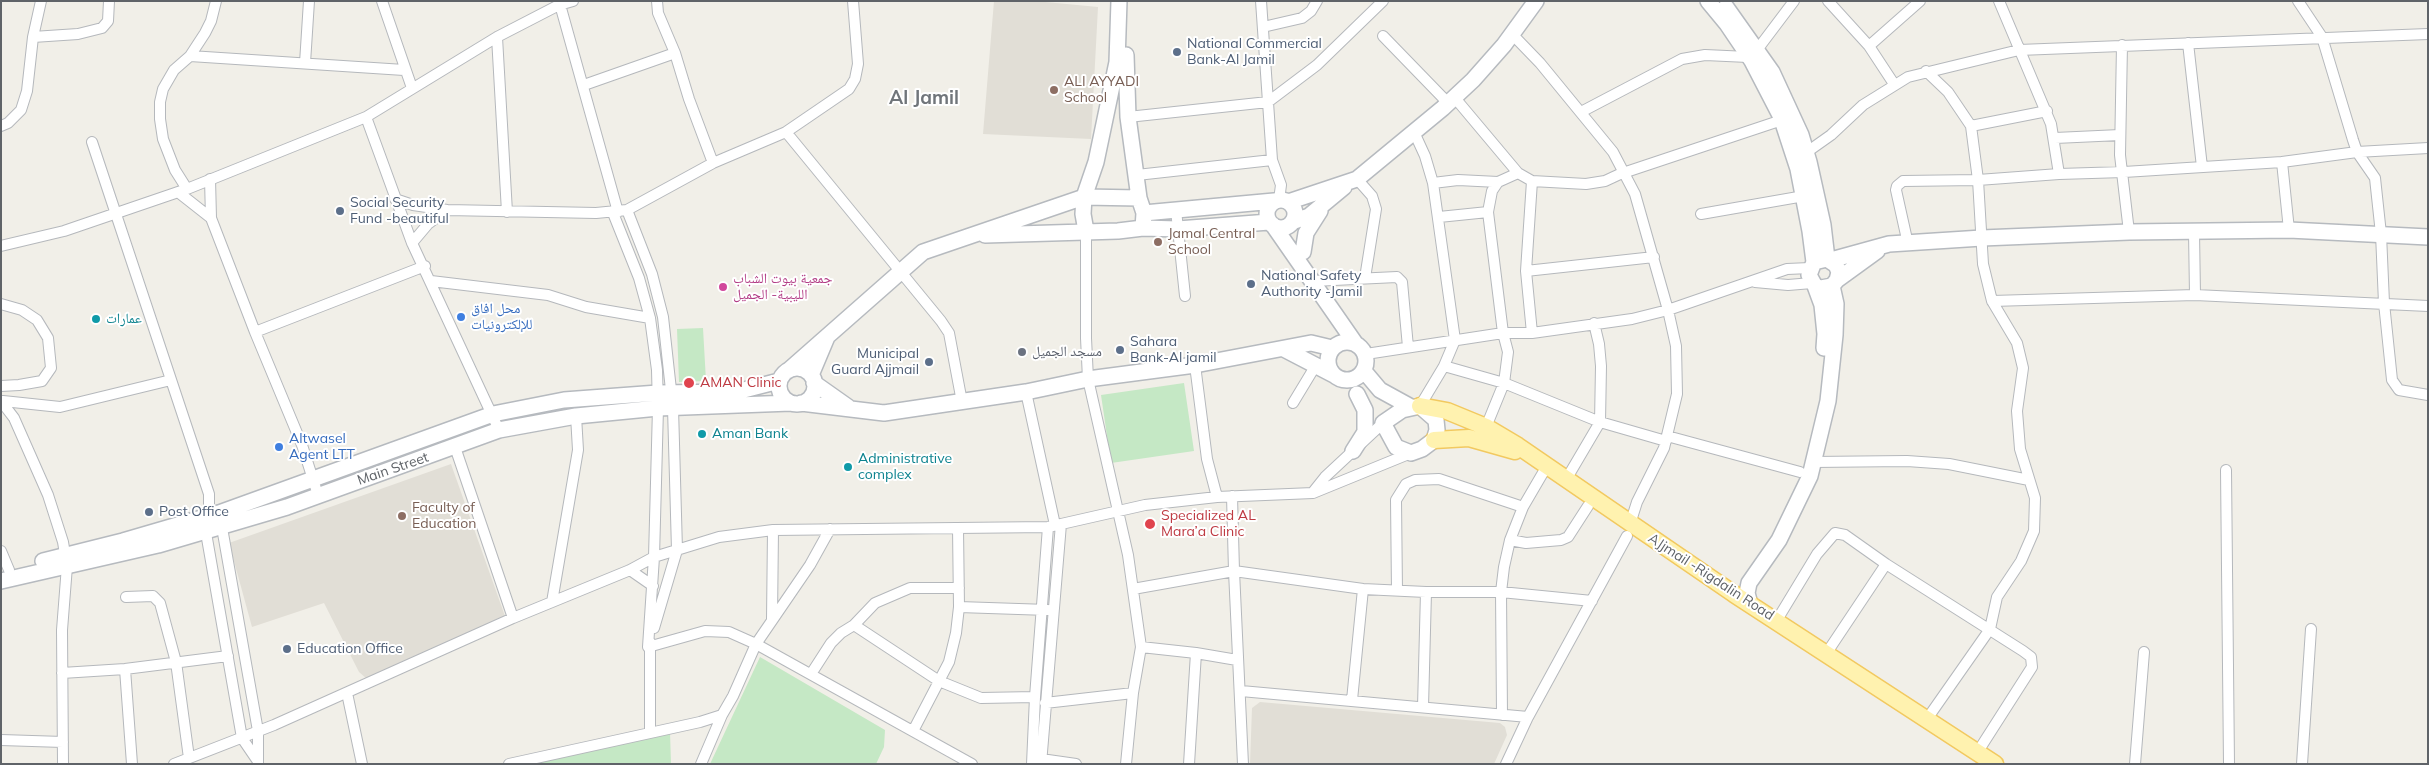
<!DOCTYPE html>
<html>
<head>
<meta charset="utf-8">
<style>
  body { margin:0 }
  #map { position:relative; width:2429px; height:765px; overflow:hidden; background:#f1efe8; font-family:Mulish,sans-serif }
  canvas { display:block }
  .frame { position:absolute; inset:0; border:2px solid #5f6368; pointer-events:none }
</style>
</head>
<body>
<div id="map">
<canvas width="2429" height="765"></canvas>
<div class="frame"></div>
</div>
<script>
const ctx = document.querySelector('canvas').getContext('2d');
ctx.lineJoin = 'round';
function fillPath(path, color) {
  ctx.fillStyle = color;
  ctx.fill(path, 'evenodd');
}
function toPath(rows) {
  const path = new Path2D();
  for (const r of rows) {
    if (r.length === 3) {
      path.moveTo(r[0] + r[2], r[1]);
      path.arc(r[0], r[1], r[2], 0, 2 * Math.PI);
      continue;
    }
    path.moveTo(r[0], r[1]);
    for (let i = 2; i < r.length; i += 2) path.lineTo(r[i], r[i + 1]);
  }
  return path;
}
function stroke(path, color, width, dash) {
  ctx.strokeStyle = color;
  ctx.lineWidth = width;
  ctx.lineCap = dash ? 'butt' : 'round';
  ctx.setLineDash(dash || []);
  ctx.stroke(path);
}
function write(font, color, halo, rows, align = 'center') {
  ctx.font = font + ' Mulish,"Noto Naskh Arabic",sans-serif';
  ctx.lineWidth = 4;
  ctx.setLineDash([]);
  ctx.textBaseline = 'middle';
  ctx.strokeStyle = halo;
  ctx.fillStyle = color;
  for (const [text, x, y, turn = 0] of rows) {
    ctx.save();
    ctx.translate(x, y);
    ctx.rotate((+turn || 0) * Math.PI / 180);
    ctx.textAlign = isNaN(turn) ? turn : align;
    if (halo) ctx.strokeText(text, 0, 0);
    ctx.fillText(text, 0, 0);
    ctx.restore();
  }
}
fillPath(toPath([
  [994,1,1035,1,1098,7,1091,139,983,134],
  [451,464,506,619,367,679,359,672,324,603,252,627,229,543],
  [1260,702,1500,723,1505,727,1507,735,1494,764,1250,764,1252,708]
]), '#e1ded6');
fillPath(toPath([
  [703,328,706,381,679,382,677,329],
  [1184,383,1194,451,1111,463,1101,395],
  [760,657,885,730,884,747,876,764,710,764],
  [670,732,671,764,531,764]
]), '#c5e8c5');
const street = toPath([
  [382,1,412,88],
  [559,1,618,212],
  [657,1,658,13,675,53,689,99,713,163],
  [1261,1,1272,160,1281,185,1279,200],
  [1828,1,1869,46,1894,84],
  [1999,1,2051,124,2059,174,2124,172,2282,162],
  [2298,1,2322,37,2353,140,2357,152,2375,178,2381,234,2384,303,2392,380,2399,390,2428,395],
  [1263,27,1302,18,1311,11,1317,1],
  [1511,33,1540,63,1613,152,1635,194,1668,310,1676,346,1677,394,1664,448,1637,502,1630,524],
  [1383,36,1448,103],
  [33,37,78,34,102,28,108,21,109,1],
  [497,37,507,212],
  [2188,43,2202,167],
  [2122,45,2120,155,2129,232],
  [1869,46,1920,1],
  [1757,50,1794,1],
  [190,56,404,70],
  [305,63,309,1],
  [1926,71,1948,92,1971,126],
  [584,85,675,53],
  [1455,98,1518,173,1532,181,1526,271,1532,333],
  [2047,111,1971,126,1978,180,1983,264,1992,301,2195,295,2428,306],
  [1581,112,1682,59,1705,55,1748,57],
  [366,117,497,37,559,5,573,1],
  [1128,117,1268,102,1317,65,1383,1],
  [1,126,8,123,21,110,27,91,33,37,41,1],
  [786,132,941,321,949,333,962,402],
  [1414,132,1425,156,1433,183,1455,340,1444,366,1504,383,1600,422,1666,441],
  [2055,138,2120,135],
  [92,142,209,494,209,509],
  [1807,152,1831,135,1863,105,1908,77,2019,50,2428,34],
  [1137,175,1272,160],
  [210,179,211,218,255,332,302,445,318,495],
  [1357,179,1372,196,1376,209,1365,278],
  [1532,181,1586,184,1605,181,1620,174,1782,120],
  [1433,183,1458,180,1498,182],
  [187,189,175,170,163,139,160,119,160,102,163,89,174,70,190,56,205,33,211,21,216,1],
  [178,192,211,218],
  [395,199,413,205,447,210,596,213,627,210,713,163,786,132,849,89,855,79,858,64,853,1],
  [627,210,652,274,663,317,673,408,677,550,654,628],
  [1176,210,1185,296],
  [613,213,639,278,650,318,657,370,658,408,654,557,648,647,705,631,729,632,756,644,972,764],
  [1701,214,1804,196],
  [1439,217,1488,212],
  [2289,230,2282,162,2357,152,2428,148],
  [1086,231,1086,338,1088,379,1128,555,1141,647,1133,693,1126,764],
  [2194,232,2195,295],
  [412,243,428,224,447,210],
  [1908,244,1896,190,1897,186,1903,181,1978,180,2059,174],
  [1,246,64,231,187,189,366,117,412,243,499,430],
  [1526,271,1654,257],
  [431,281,548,295,586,307,650,318],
  [1313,281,1397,277,1402,282,1408,347],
  [1755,282,1788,285,1812,283],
  [1,304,22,310,37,320,48,338,51,368,42,381,19,385,1,386],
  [255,332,425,266],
  [1366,354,1503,333,1532,333,1632,319,1668,310,1787,269,1810,268],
  [1195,365,1207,459,1217,497],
  [1026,392,1055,525],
  [1,401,14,418,48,495,63,542,67,566,62,630,63,764],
  [3,401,60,407,171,380],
  [1293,403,1316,365],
  [1420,406,1444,366],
  [1486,427,1504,383,1508,352,1503,333,1488,212,1492,191,1498,182,1518,173],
  [1667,436,1800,472],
  [455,447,513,618],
  [1813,462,1907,461,1949,464,2029,480],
  [2226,470,2229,764],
  [1567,478,1600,422,1601,366,1599,344,1594,323],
  [1313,492,1325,477,1383,423],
  [1232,496,1234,571,1243,764],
  [221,522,258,731,258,764],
  [205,527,242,738,257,760],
  [1510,540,1526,543,1561,540,1568,537,1588,506],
  [1,551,9,570],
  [630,570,653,586],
  [1133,589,1234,571,1363,589,1426,592,1423,707],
  [1397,591,1396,500,1406,484,1415,480,1439,479,1523,507],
  [1426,592,1501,592,1592,601],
  [126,597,153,596,160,603,176,662,189,758],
  [552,602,578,450,576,416],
  [959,607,1048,610],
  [772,619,773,530],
  [1777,620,1817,554,1835,533,1845,535,1886,564,2023,651,2031,657,2032,667,1977,753],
  [854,625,939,681,981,698,1035,697],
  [1141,647,1196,653,1189,764],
  [1196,653,1237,660],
  [1826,654,1886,564],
  [125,669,132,764],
  [62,673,125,669,228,656],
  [811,674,831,643,841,633,854,625,875,603,910,588,959,588],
  [1241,691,1528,717],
  [347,693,362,764],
  [1352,700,1363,589],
  [1045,703,1133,693],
  [1502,715,1501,592,1504,567,1510,540,1523,507,1544,471],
  [1927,719,1990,629,1997,597,2021,561,2034,531,2035,498,2020,449,2017,411,2023,368,2017,343,1992,301],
  [913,731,949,662,956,633,959,607,958,528],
  [650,733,650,642],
  [1,740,63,742],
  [1041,759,1076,764],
  [174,764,274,725,513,618,630,570,654,557,719,537,773,530,1048,527,1145,505,1217,497,1313,493,1411,453],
  [509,764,700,722,722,715,733,696,756,644,810,565,830,529],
  [701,764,722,715],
  [1032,764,1035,697,1048,527],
  [1041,764,1061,524],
  [1506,764,1528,717,1627,536],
  [2135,764,2144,652],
  [2302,764,2311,629]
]);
const secondary = toPath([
  [1708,1,1727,24,1752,61,1781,117,1798,169,1810,231,1814,262,1809,275,1815,286,1821,288,1832,286,1837,280,1839,272,1836,265,1827,259,1814,262],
  [1726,7,1772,72,1801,135,1809,162,1823,225,1827,259],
  [1126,55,1128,117,1139,198,1144,213,1143,228],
  [1281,214,14],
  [1288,202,1357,179,1443,108,1473,80,1504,45,1536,1],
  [1144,213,1274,201],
  [1292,222,1309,216,1344,187],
  [1273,225,1355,343],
  [1086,231,1083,214,1084,197,1096,162,1117,62,1119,1],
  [985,235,1118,231,1143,228,1178,229,1269,222],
  [1303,252,1306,233,1320,211],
  [1831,260,1889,244,1982,238,2129,232,2289,230,2428,237],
  [1837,280,1877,251],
  [1815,286,1822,305,1825,334,1824,348],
  [1347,361,19],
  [1284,349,1334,375],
  [797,386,18],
  [789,370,923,252,1084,197,1139,198],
  [1364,371,1380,390,1411,407],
  [811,375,827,337],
  [814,383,848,407],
  [801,403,884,413,1026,392,1088,379,1195,365,1311,343,1332,348],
  [1420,406,1436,420,1437,430,1434,440,1422,449,1411,453,1396,447,1383,423,1402,410,1420,406],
  [1353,451,1365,432,1365,410,1357,394],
  [43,561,123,541,219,513,493,414,564,400,658,393,736,392,779,381],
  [1,581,158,545,287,507,499,430,576,416,658,408,791,403],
  [1750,604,1747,593,1749,583,1779,540,1810,476,1828,401,1835,335,1836,304,1832,286]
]);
const primary = toPath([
  [1420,406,1447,411,1486,427,1518,446,1734,594,1995,764],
  [1434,440,1469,438,1515,451]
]);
stroke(street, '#b5b8bc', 12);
stroke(secondary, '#b6babf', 18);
stroke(primary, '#f2c960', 19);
stroke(street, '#fff', 10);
stroke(secondary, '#fff', 15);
stroke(primary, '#fff2af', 16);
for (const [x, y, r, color] of [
  [1177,52,5,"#5c6f8a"],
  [1054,90,5,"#8d6e63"],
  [340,211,5,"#5c6f8a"],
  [1158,242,5,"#8d6e63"],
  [1251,284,5,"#5c6f8a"],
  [723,287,5,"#d1479c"],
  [461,317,5,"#3f7fe0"],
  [96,319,5,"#0f9aa8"],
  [1120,350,5,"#5c6f8a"],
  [1022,352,5,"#6b7280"],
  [929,362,5,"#5c6f8a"],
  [689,383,6,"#e0444e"],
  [702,434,5,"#0f9aa8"],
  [279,447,5,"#3f7fe0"],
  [848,467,5,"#0f9aa8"],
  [149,512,5,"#5c6f8a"],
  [402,516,5,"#8d6e63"],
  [1150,524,6,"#e0444e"],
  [287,649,5,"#5c6f8a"]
]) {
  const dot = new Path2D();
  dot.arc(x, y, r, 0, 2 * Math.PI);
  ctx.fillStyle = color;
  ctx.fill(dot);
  stroke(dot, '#fff', 2);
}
write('14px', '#4e5e75', '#fff', [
  ["National Commercial",1187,44],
  ["Bank-Al Jamil",1187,60],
  ["Social Security",350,203],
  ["Fund -beautiful",350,219],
  ["National Safety",1261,276],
  ["Authority -Jamil",1261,292],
  ["Sahara",1130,342],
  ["Bank-Al jamil",1130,358],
  ["Municipal",919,354,"right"],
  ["Guard Ajjmail",919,370,"right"],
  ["Post Office",159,512],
  ["Education Office",297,649]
], 'left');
write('14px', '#785e54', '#fff', [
  ["ALI AYYADI",1064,82],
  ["School",1064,98],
  ["Jamal Central",1168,234],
  ["School",1168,250],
  ["Faculty of",412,508],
  ["Education",412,524]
], 'left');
write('14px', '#b23c85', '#fff', [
  ["جمعية بيوت الشباب",733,279],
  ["الليبية- الجميل",733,295]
], 'left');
write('14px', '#366cbe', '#fff', [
  ["محل افاق",471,309],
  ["للإلكترونيات",471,325],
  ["Altwasel",289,439],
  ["Agent LTT",289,455]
], 'left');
write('14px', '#0d838f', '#fff', [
  ["عمارات",106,319],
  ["Aman Bank",712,434],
  ["Administrative",858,459],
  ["complex",858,475]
], 'left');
write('14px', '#5b616d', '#fff', [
  ["مسجد الجميل",1032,352]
], 'left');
write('14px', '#be3a42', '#fff', [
  ["AMAN Clinic",700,383],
  ["Specialized AL",1161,516],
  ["Mara’a Clinic",1161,532]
], 'left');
write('14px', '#5f6368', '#fff', [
  ["Main Street",393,469,-19],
  ["AJjmail -Rigdalin Road",1711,577,33]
]);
write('bold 19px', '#70757a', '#fff', [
  ["Al Jamil",924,98]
]);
</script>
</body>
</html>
